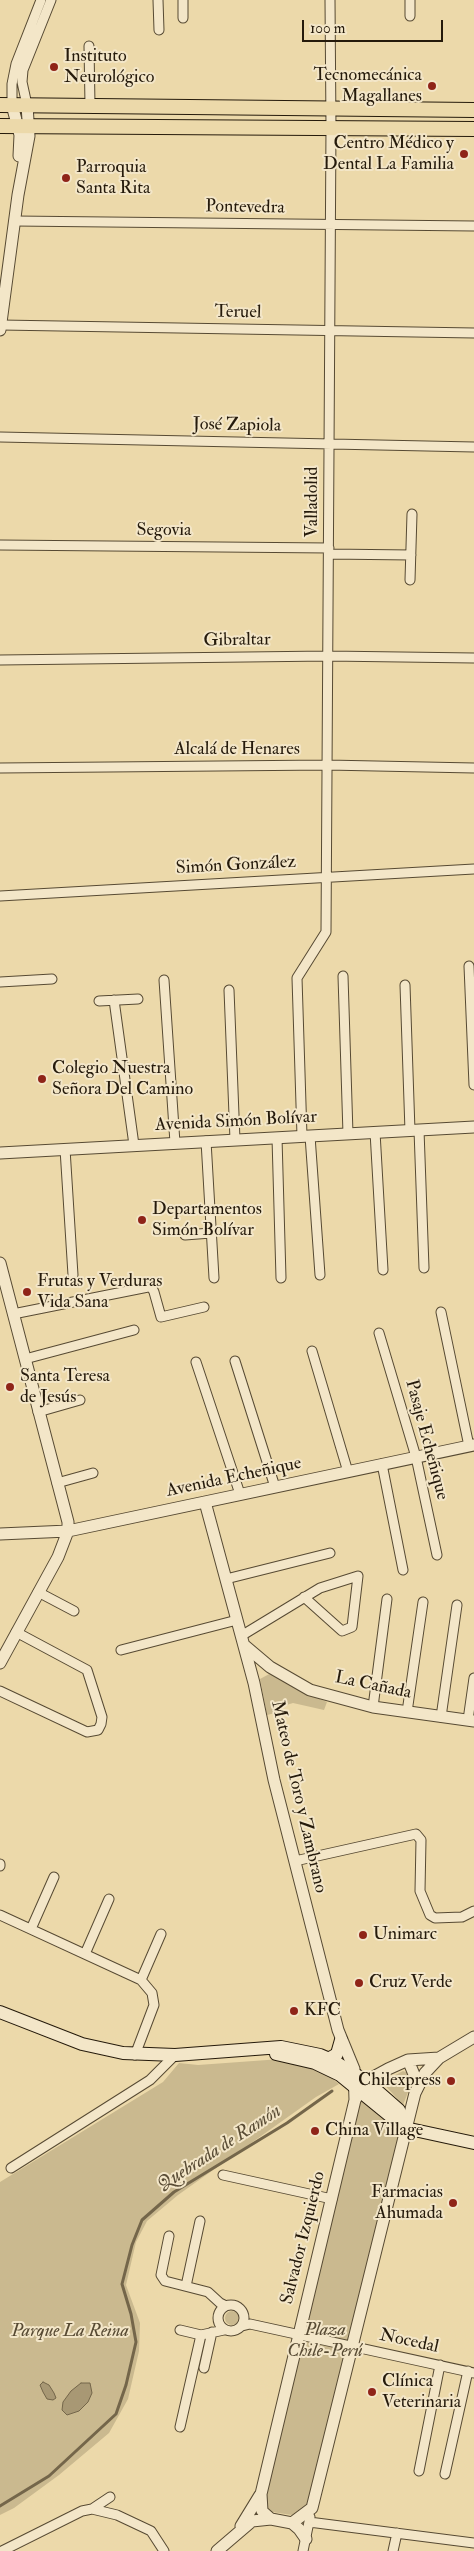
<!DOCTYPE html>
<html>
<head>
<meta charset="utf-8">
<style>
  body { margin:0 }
  #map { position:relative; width:474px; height:2551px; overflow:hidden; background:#ecd9aa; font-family:"IM FELL Double Pica",serif }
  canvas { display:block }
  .scale { position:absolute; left:302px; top:20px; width:141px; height:22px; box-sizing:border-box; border:2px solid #251a0b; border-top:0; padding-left:6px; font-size:15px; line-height:18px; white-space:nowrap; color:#251a0b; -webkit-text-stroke:4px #f3e6c8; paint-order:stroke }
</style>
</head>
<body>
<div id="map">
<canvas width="474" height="2551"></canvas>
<div class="scale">100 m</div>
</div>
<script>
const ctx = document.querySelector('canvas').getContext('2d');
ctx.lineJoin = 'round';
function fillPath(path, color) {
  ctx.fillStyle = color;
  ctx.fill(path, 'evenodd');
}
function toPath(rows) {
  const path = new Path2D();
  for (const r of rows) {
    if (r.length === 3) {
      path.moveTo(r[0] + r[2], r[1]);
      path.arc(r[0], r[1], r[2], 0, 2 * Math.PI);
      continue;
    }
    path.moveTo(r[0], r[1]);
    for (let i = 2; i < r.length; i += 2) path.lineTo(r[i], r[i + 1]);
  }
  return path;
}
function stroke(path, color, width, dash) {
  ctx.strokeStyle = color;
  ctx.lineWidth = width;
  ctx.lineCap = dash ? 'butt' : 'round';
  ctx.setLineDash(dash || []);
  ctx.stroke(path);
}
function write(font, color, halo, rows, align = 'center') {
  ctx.font = font + ' "IM FELL Double Pica",serif';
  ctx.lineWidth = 4;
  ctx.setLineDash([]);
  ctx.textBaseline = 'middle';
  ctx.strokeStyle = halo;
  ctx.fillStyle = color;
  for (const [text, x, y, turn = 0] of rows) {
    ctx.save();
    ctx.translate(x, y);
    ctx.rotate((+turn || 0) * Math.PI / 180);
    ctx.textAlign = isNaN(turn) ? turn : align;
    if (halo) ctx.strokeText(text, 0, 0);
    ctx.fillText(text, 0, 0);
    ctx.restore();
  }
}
fillPath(toPath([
  [273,1672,298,1690,327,1702,324,1710,293,1703,280,1707,275,1713,267,1715,260,1679],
  [281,2059,316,2066,339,2084,316,2097,178,2195,147,2221,136,2242,126,2285,140,2323,139,2351,128,2399,109,2433,59,2475,14,2508,0,2515,0,2182,163,2082,179,2063,198,2065],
  [403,2071,408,2073,412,2082,403,2105,382,2082],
  [365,2097,398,2129,399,2133,352,2330,306,2510,298,2516,266,2511,263,2503,360,2100],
  [232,2318,7]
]), '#cab98f');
const water = toPath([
  [43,2382,49,2385,54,2393,56,2398,53,2400,47,2399,43,2392,40,2385,43,2382],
  [81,2383,90,2383,92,2393,88,2402,79,2411,67,2415,62,2410,63,2402,71,2391,81,2383]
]);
fillPath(water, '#a89874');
stroke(water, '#74664a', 1);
stroke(toPath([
  [0,2506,49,2476,116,2414,126,2385,136,2342,131,2314,122,2284,132,2245,142,2220,174,2192,287,2123,332,2091]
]), '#74664a', 3);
const minor = toPath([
  [158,0,159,30],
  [410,16,410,0],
  [183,18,183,0],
  [89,46,90,105],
  [12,105,12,84,16,64,41,0],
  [27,105,22,82,23,70,51,0],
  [15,221,474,226],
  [1,325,474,333],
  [0,437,474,447],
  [0,545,329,548],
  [329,554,411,555],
  [410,580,412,514],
  [0,660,328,656,474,658],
  [0,768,327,765,474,768],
  [0,896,474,869],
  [469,966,474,1085],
  [343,976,348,1134],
  [164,980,175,1143],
  [0,982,52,979],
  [405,985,410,1131],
  [229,990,235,1140],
  [114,1000,134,1145],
  [99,1001,138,999],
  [419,1130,424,1268],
  [375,1132,383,1270],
  [302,1136,297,978,326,932,331,127,330,0],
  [310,1136,320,1275],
  [277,1138,281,1278],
  [206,1141,214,1278],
  [65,1149,73,1275],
  [185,1235,211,1233],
  [441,1312,469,1446],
  [13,1314,148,1287,152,1288,154,1292,161,1317,204,1307],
  [379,1333,416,1457,437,1555],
  [312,1351,348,1472],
  [25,1359,134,1330],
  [235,1361,275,1487],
  [196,1362,240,1494],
  [38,1412,80,1400],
  [382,1464,403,1570],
  [57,1483,93,1473],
  [226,1579,330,1553],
  [38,1592,74,1611],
  [241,1636,320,1588,358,1576,352,1627,342,1631,304,1597],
  [121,1650,237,1620],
  [0,1691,87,1732,98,1730,101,1724,102,1717,87,1670,16,1632],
  [373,1707,387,1599],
  [407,1712,423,1602],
  [441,1717,457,1605],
  [468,1720,474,1678],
  [295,1861,416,1834,421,1840,420,1891,430,1915,435,1918,462,1917,474,1911],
  [0,1864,0,1866],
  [0,1915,141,1980,152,1993,154,2005,135,2055],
  [31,1929,54,1877],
  [85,1954,109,1899],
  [141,1980,161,1934],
  [11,2168,150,2080,175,2055],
  [223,2175,332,2199],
  [169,2236,161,2275,165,2281,208,2292,220,2303,226,2306],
  [186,2286,200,2221],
  [231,2318,13],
  [242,2326,250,2324,474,2373],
  [180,2330,201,2335,224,2330],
  [204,2368,212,2332],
  [180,2427,201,2335],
  [419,2471,440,2365],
  [445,2474,468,2371],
  [92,2509,110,2497],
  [309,2522,474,2543],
  [2,2551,82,2511,92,2509,117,2515,151,2531,164,2551],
  [303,2551,310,2517],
  [393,2551,397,2533]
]);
const tertiary = toPath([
  [12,105,20,135,19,156],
  [0,330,18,195,29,136,27,105],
  [0,1153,474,1127],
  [0,1263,68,1522,68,1531,58,1557,0,1663],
  [205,1502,254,1683,274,1780,338,2030,354,2069,355,2100],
  [0,1534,68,1531,474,1445],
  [244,1645,270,1667,310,1690,373,1707,474,1721],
  [408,2060,418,2084],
  [271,2519,262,2511,261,2494,355,2100,366,2081,388,2069,408,2060,439,2058],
  [292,2523,299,2529,306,2539],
  [241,2526,260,2495],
  [217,2551,252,2521,271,2519,292,2523,312,2508,415,2093,425,2073,439,2058,474,2037]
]);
const secondary = toPath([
  [0,2012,82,2044,123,2053,175,2055,281,2047,320,2055,334,2061,366,2081,399,2110,405,2128],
  [276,2054,315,2063,340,2075,405,2128,474,2143],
  [328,2059,337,2054,341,2040]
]);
const primary = toPath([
  [0,105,474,110],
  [0,126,474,129]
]);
stroke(minor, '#574a33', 11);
stroke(tertiary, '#574a33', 13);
stroke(secondary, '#251a0b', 14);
stroke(primary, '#251a0b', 16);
stroke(minor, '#f3e6c8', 9);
stroke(tertiary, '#f3e6c8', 11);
stroke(secondary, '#f3e6c8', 12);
stroke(primary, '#ecd9aa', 14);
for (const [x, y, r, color] of [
  [54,67,5,"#8f2418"],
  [432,86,5,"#8f2418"],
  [464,154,5,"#8f2418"],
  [66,178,5,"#8f2418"],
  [42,1079,5,"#8f2418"],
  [142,1220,5,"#8f2418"],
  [27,1292,5,"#8f2418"],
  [10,1387,5,"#8f2418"],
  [363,1935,5,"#8f2418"],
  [359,1983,5,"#8f2418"],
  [294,2011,5,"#8f2418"],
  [451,2081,5,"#8f2418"],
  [315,2131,5,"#8f2418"],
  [453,2203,5,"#8f2418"],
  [372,2392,5,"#8f2418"]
]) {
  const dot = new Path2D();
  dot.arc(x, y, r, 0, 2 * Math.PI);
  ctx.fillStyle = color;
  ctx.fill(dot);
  stroke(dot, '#f3e6c8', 2);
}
write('18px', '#251a0b', '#f3e6c8', [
  ["Instituto",64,57],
  ["Neurológico",64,78],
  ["Tecnomecánica",422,76,"right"],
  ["Magallanes",422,97,"right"],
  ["Centro Médico y",454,144,"right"],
  ["Dental La Familia",454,165,"right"],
  ["Parroquia",76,168],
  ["Santa Rita",76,189],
  ["Colegio Nuestra",52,1069],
  ["Señora Del Camino",52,1090],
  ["Departamentos",152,1210],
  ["Simón Bolívar",152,1231],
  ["Frutas y Verduras",37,1282],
  ["Vida Sana",37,1303],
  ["Santa Teresa",20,1377],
  ["de Jesús",20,1398],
  ["Unimarc",373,1935],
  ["Cruz Verde",369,1983],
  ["KFC",304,2011],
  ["Chilexpress",441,2081,"right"],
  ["China Village",325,2131],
  ["Farmacias",443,2193,"right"],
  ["Ahumada",443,2214,"right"],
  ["Clínica",382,2382],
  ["Veterinaria",382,2403]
], 'left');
write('18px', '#251a0b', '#f3e6c8', [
  ["Pontevedra",245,208,1],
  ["Teruel",238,313,1],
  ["José Zapiola",237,426,1],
  ["Valladolid",313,502,-90],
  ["Segovia",164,531],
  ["Gibraltar",237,641,-1],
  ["Alcalá de Henares",237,750],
  ["Simón González",236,866,-3],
  ["Avenida Simón Bolívar",236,1122,-3],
  ["Pasaje Echeñique",426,1440,75],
  ["Avenida Echeñique",234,1478,-12],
  ["La Cañada",373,1686,12],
  ["Mateo de Toro y Zambrano",298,1797,77],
  ["Salvador Izquierdo",304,2238,-76],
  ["Nocedal",409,2342,12]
]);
write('italic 18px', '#574a33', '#f3e6c8', [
  ["Plaza",325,2331],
  ["Chile-Perú",325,2352],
  ["Parque La Reina",70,2332]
]);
write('italic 19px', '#594c35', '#f3e6c8', [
  ["Quebrada de Ramón",220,2149,-33]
]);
</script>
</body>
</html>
